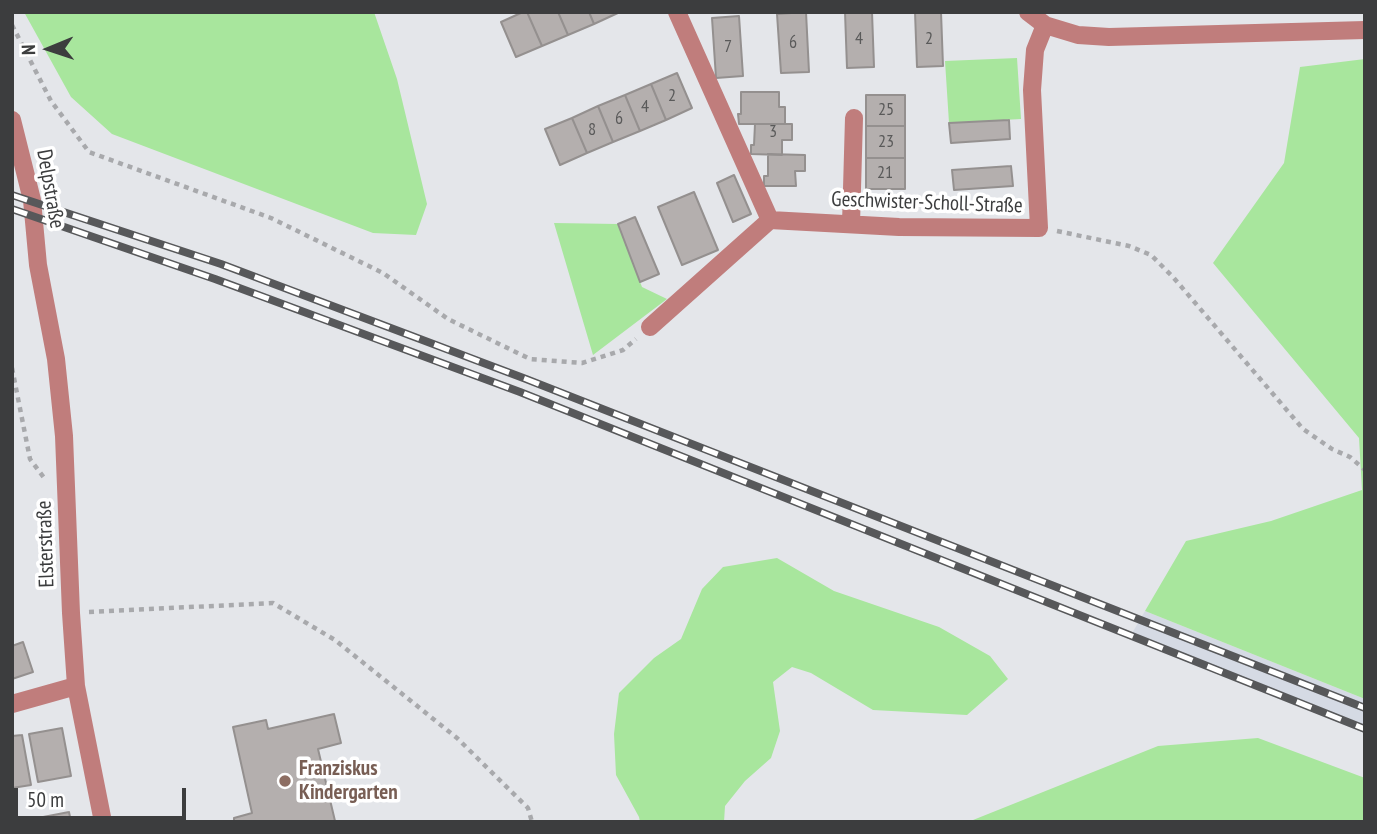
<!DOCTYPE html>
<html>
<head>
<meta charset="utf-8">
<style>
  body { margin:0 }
  #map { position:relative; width:1377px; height:834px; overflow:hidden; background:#e4e6ea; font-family:"PT Sans Narrow",sans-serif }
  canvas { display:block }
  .frame { position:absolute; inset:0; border:14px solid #3c3d3e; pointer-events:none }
  .north { position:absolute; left:14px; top:14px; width:70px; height:70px; -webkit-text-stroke:5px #fff; paint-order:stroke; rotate:268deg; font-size:19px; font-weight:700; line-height:28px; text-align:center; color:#3c3d3e }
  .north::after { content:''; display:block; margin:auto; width:24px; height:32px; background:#3c3d3e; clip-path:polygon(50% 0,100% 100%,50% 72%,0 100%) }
  .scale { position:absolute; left:14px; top:788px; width:172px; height:32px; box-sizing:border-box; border:4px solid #3c3d3e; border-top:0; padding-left:9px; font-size:21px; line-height:24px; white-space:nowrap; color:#3c3d3e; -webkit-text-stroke:5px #fff; paint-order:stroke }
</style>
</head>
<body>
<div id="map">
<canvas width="1377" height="834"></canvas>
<div class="frame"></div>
<div class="north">N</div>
<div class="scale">50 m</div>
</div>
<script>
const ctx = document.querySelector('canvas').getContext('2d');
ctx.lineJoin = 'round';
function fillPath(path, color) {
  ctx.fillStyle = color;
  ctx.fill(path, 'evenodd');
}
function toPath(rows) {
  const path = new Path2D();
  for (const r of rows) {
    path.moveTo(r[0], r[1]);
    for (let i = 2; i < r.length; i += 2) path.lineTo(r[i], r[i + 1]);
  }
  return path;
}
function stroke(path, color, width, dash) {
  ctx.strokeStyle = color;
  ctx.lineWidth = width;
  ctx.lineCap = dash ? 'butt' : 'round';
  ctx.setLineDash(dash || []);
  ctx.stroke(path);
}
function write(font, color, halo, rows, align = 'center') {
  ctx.font = font + ' "PT Sans Narrow",sans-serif';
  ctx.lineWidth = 7;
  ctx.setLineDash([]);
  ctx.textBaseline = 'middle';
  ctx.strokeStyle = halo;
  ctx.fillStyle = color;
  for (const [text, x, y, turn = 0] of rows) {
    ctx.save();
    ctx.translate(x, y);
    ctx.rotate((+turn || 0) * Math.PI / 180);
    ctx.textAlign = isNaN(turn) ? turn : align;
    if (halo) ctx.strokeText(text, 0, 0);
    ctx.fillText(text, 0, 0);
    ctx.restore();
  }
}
fillPath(toPath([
  [1145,611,1365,699,1365,733,1131,635]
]), '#d5dae4');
fillPath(toPath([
  [24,12,374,12,397,79,427,204,416,235,373,233,112,134,71,97],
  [1017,58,1021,119,949,123,945,61],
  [1365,59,1365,699,1145,611,1186,541,1271,521,1362,490,1359,438,1213,263,1284,163,1300,67],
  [554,223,618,224,642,287,667,299,593,355],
  [777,558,834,591,939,627,990,656,1008,679,967,715,873,710,811,673,792,667,773,682,780,731,771,758,745,781,725,806,724,822,640,822,639,817,616,775,614,734,619,693,654,658,681,639,702,589,723,567],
  [1258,738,1365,778,1365,822,968,822,1158,746]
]), '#a8e69d');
const building = toPath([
  [523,12,527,12,542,46,516,57,501,22,523,12],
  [527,12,558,12,568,35,542,46,527,12],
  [558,12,589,12,594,24,568,35,558,12],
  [589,12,620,12,594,24,589,12],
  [806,12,809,72,781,73,777,14,806,12],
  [845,12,872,12,874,67,847,68,845,12],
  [915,12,941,12,943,66,917,67,915,12],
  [739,16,743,76,716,78,712,18,739,16],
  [677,73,692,108,666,120,651,84,677,73],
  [651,84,666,120,640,131,625,95,651,84],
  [741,92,779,92,779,107,785,107,785,124,739,124,738,114,741,114,741,92],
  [625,95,640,131,613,142,598,106,625,95],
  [866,95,905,95,905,126,866,126,866,95],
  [598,106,613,142,587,153,572,118,598,106],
  [572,118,587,153,560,165,545,129,572,118],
  [1009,120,1010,139,951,143,949,123,1009,120],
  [755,124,792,124,792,140,782,140,782,155,751,154,751,145,754,145,755,124],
  [866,126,905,126,905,158,866,158,866,126],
  [768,154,805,155,805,171,795,171,796,186,764,186,764,176,768,176,768,154],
  [866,158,905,158,905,189,866,189,866,158],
  [1011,166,1013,186,954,190,952,170,1011,166],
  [734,175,751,214,733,222,717,183,734,175],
  [694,192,718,250,682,265,658,207,694,192],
  [635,217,659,274,640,282,618,224,635,217],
  [23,642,33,672,12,679,12,646,23,642],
  [334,714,341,743,318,749,335,821,234,822,234,818,252,813,233,727,266,720,268,729,334,714],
  [62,728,71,776,38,782,29,734,62,728],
  [22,735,31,785,12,788,12,736,22,735],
  [69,812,71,822,39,822,38,818,69,812]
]);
fillPath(building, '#b4afae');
stroke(building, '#94908f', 2);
stroke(toPath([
  [12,25,51,101,89,152,271,218,383,273,448,319,530,359,582,363,623,350,636,339],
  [1057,231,1129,246,1151,255,1173,277,1303,429,1332,449,1350,457,1365,470],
  [12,368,30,459,45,479],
  [89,612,273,603,335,640,457,738,528,808,532,822],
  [1363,766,1365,766]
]), '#a8a9ac', 4.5, [5, 5]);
stroke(toPath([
  [677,12,770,220],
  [1028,12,1045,25,1078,35,1109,37,1365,30],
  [12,120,32,200,38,265,56,359,64,436,71,613,76,686,103,822],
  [851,224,854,118],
  [650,327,770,220,899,227,1039,228,1032,90,1035,50,1045,25],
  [12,704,76,686]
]), '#c07d7c', 18);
const rail = toPath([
  [12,195,221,264,526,379,1365,708],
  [12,209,215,279,520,392,1365,729]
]);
stroke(rail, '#57585a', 8);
stroke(rail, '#fff', 5, [16]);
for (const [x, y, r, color] of [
  [285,781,7,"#8d6e63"]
]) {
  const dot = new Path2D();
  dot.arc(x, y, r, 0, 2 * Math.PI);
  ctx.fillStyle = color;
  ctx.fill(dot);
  stroke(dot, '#fff', 2.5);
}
write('18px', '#5a5a5a', null, [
  ["4",859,39],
  ["2",929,39],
  ["6",793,43],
  ["7",728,47],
  ["2",672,96],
  ["4",645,107],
  ["25",886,110],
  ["6",619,119],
  ["8",592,130],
  ["3",773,132],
  ["23",886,142],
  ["21",885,173]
]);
write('21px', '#3c3d3e', '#fff', [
  ["Delpstraße",50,189,80],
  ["Geschwister-Scholl-Straße",927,203,2],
  ["Elsterstraße",46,544,-92]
]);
write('bold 21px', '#785e54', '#fff', [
  ["Franziskus",299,769],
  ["Kindergarten",299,793]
], 'left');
</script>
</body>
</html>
